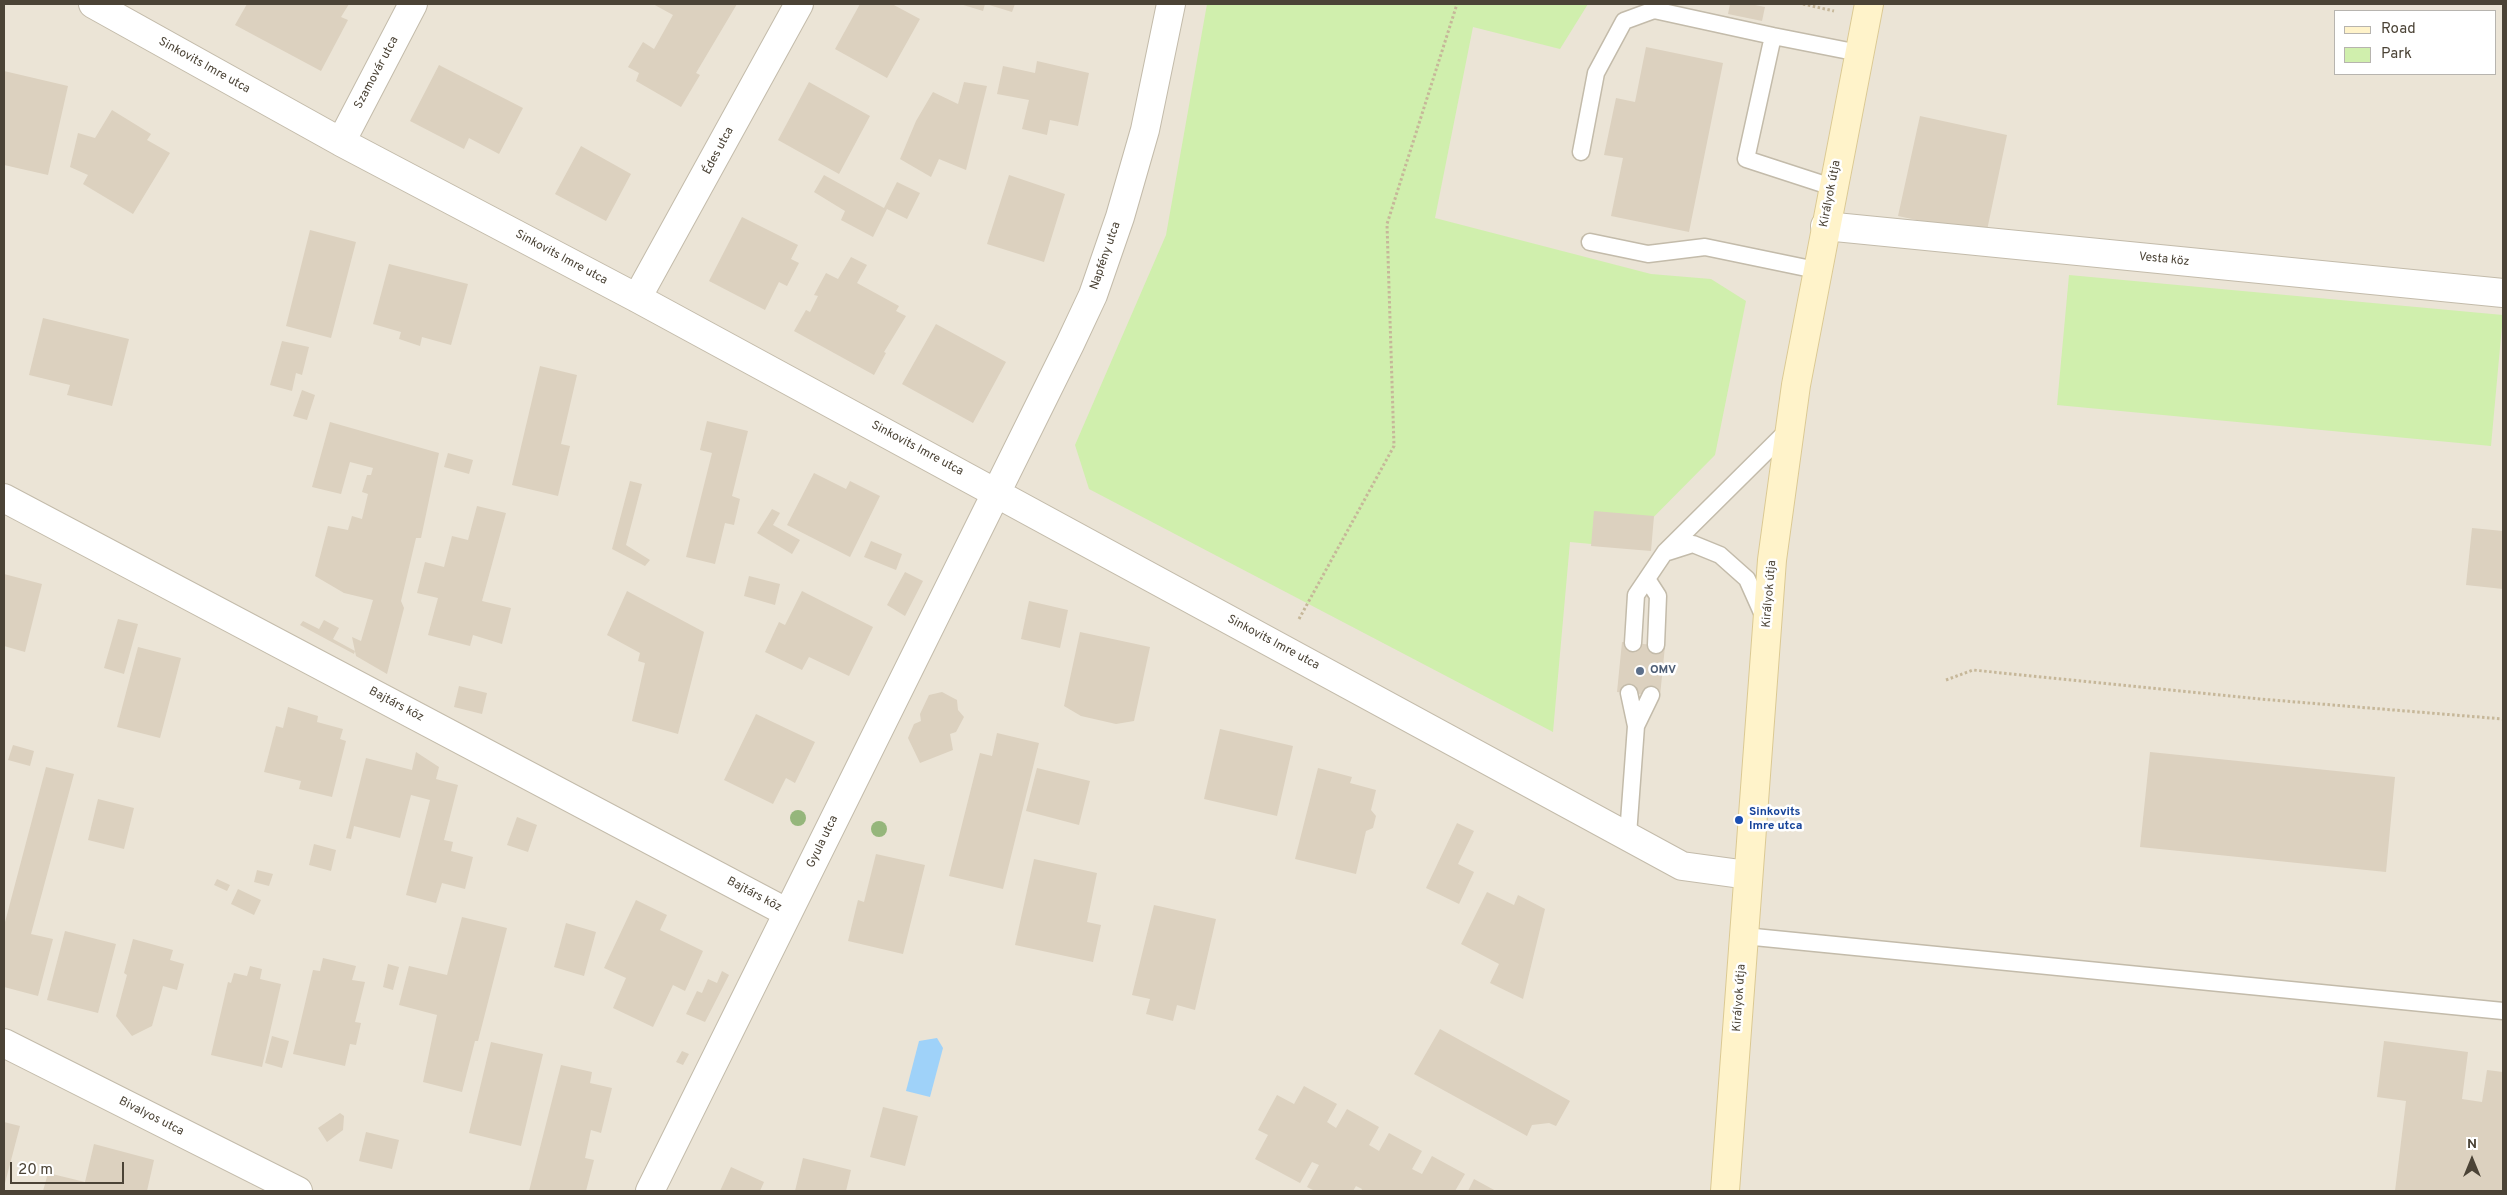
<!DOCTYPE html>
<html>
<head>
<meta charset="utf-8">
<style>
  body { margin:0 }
  #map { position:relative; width:2507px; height:1195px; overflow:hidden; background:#f6f2e9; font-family:Overpass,sans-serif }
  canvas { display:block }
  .frame { position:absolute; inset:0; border:5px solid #4b4336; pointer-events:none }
  .legend { position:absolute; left:2334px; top:10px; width:162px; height:65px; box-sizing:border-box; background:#fff; border:1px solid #b7b4af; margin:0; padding:6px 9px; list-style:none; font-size:15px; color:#4b4336 }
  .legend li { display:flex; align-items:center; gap:10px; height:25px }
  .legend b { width:25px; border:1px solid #b7b4af }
  .north { position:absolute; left:2447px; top:1135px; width:50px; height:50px; -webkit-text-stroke:4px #fff; paint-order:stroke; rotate:0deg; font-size:14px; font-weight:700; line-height:20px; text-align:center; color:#4b4336 }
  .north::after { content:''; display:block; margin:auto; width:18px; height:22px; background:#4b4336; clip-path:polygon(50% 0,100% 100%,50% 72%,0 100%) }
  .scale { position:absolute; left:10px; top:1162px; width:114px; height:22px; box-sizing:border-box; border:2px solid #4b4336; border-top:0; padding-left:6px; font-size:15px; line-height:18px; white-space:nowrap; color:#4b4336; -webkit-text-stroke:4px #fff; paint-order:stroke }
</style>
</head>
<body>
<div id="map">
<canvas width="2507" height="1195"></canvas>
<div class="frame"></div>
<ul class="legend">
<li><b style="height:6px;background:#fff3ca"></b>Road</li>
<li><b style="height:14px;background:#d0efad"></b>Park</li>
</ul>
<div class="north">N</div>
<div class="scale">20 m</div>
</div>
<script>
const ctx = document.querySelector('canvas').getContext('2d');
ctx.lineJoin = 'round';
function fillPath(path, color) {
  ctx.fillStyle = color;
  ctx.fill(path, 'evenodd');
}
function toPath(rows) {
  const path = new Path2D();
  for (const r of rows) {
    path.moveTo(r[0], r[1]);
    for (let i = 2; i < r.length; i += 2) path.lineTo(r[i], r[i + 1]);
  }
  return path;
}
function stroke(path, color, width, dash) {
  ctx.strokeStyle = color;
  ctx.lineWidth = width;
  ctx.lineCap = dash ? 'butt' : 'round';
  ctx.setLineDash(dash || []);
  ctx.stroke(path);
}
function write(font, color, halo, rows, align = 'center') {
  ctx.font = font + ' Overpass,sans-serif';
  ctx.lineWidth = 5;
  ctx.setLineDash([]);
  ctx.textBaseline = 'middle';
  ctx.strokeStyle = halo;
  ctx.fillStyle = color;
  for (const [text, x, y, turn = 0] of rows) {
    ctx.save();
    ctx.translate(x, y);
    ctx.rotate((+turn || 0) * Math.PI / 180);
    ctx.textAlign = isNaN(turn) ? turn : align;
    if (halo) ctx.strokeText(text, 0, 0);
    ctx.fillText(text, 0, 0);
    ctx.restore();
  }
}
fillPath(toPath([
  [4,4,2503,4,2503,1191,4,1191],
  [2336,11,2496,11,2496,74,2336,74]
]), '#ebe4d6');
fillPath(toPath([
  [1207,4,1588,4,1560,49,1473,27,1435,218,1651,274,1711,279,1746,301,1715,455,1624,547,1570,542,1553,732,1089,489,1075,445,1166,235],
  [2069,275,2503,315,2491,446,2057,405]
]), '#d0efad');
fillPath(toPath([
  [937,1038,943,1048,930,1097,906,1091,919,1041]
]), '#9fd2f9');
fillPath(toPath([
  [247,4,349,4,341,17,348,20,321,71,235,25],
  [653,4,737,4,696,73,700,75,681,107,636,81,639,73,628,67,643,42,654,49,673,15],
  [860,4,892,4,920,19,887,78,835,49],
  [960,4,985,4,983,11],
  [986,4,1015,4,1012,12],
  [1730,4,1750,4,1765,7,1762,21,1728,14],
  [1646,47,1723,63,1689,232,1611,216,1623,158,1604,155,1616,98,1635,102],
  [1037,61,1089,73,1078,126,1050,120,1047,135,1022,129,1029,100,997,94,1003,66,1035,73],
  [439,65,523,108,499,154,469,138,464,149,410,121],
  [4,71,68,86,48,175,4,165],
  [809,82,870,116,839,174,778,140],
  [964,82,987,86,966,170,939,159,931,177,900,159,916,121,933,92,958,104],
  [112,110,151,134,147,140,170,153,133,214,83,184,88,175,70,167,78,133,95,138],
  [1920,116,2007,135,1986,235,1898,216],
  [581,146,631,174,606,221,555,194],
  [824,175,884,208,897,182,920,193,907,219,887,209,873,237,841,220,845,211,814,192],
  [1009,175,1065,194,1044,262,987,244],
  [742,217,798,245,791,259,799,263,787,286,779,282,765,310,709,281],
  [310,230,356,242,331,338,286,326],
  [851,257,867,265,857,283,899,306,896,311,906,316,884,352,886,353,874,375,794,331,806,310,810,312,818,296,814,295,826,273,838,279],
  [389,264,468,284,451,345,422,337,420,346,399,339,401,332,373,324],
  [43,318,129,339,112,406,67,395,70,385,29,375],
  [936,324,1006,362,973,423,902,384],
  [282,341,309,347,302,375,296,373,292,391,270,385],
  [540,366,577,375,561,444,570,446,558,496,512,485],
  [302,390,315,395,307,420,293,416],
  [707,421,748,431,732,496,740,499,734,525,725,523,715,564,686,557,712,453,700,450],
  [330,422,439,453,421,538,416,538,401,601,404,608,387,674,356,656,352,637,361,641,373,600,344,593,315,576,328,526,348,530,352,516,362,519,368,494,362,492,367,475,371,475,373,468,350,462,341,494,312,487],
  [448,453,473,460,469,474,444,467],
  [814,473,846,489,850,481,880,496,850,557,787,525],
  [630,481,642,484,626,545,650,560,645,566,612,549],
  [477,506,506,513,482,601,511,608,502,644,473,635,470,646,428,635,438,598,417,593,425,562,444,567,452,536,468,540],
  [772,509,780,513,773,525,800,540,792,554,757,533],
  [1594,511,1654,516,1651,551,1591,546],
  [2472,528,2503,531,2503,589,2466,585],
  [871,541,902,554,896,570,864,557],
  [905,572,923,581,905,616,887,605],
  [4,574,42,584,25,652,4,646],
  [749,576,780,584,775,605,744,596],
  [627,591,704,632,678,734,632,721,645,663,638,661,640,653,607,635],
  [802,591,873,627,849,676,809,657,802,670,765,652,779,622,785,625],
  [1029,601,1068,610,1060,648,1021,639],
  [118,619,138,624,124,674,104,668],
  [324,620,339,628,333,639,355,651,354,654,300,625,303,621,319,629],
  [1080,632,1150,647,1134,721,1116,724,1081,716,1064,706],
  [1622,642,1665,646,1660,696,1617,692],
  [138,647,181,658,160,738,117,727],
  [459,686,487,693,482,714,454,707],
  [942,692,957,700,958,710,964,717,956,732,950,734,953,750,920,763,908,738,914,724,921,721,920,714,929,695],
  [288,707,318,716,317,722,343,729,340,739,346,741,332,797,299,789,301,781,264,772,276,726,283,728],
  [756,714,815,742,795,783,786,778,773,804,724,780],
  [1220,729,1293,746,1277,816,1204,799],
  [997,733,1039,743,1003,889,949,876,980,753,992,756],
  [13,745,34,751,30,766,8,760],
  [416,752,439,767,436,779,458,785,444,840,453,842,451,851,473,857,465,889,442,883,436,903,406,895,430,800,411,795,400,838,354,826,351,839,346,838,366,758,412,770],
  [2150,752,2395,777,2386,872,2140,847],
  [46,767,74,774,31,934,53,939,38,996,4,987,4,926],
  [1037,768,1090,781,1079,825,1026,811],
  [1318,768,1352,777,1350,783,1376,790,1371,810,1376,816,1373,828,1366,831,1356,874,1295,859],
  [98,799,134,808,124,849,88,840],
  [517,817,537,825,528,852,507,845],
  [1457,823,1474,831,1458,864,1474,872,1459,904,1426,888],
  [314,844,336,850,331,871,309,865],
  [876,854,925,865,903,954,848,941,858,900,864,902],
  [1034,859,1097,873,1087,922,1101,925,1093,962,1015,945],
  [257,870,273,874,269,886,254,882],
  [217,879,230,885,227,891,214,885],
  [238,889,261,900,254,915,231,904],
  [1487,892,1514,905,1518,895,1545,909,1523,999,1490,983,1499,964,1461,944],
  [636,900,667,915,660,930,703,951,685,991,673,985,653,1027,613,1008,626,978,604,968],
  [1154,905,1216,919,1195,1010,1177,1005,1173,1021,1146,1014,1150,999,1132,995],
  [462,917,507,928,478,1041,475,1041,462,1092,423,1082,437,1015,399,1005,409,966,447,975],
  [566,923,596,932,584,976,554,967],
  [65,931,116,944,98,1013,47,1000],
  [133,939,173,950,170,960,184,964,177,990,163,986,152,1026,132,1036,116,1016,127,975,124,973],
  [323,958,356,966,352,980,365,982,355,1022,361,1023,356,1045,350,1044,345,1066,293,1054,313,970,320,971],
  [388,964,399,967,393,990,383,987],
  [250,966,262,969,260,979,281,984,262,1067,211,1055,228,982,231,983,234,973,247,976],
  [722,971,729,975,705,1022,686,1014,697,991,702,993,708,979,717,983],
  [1440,1029,1570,1101,1556,1126,1549,1123,1532,1125,1527,1136,1414,1074],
  [272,1036,289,1041,282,1068,265,1063],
  [2384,1041,2468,1052,2462,1099,2482,1102,2487,1070,2503,1072,2503,1191,2395,1191,2406,1101,2377,1097],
  [491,1042,543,1054,521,1146,469,1133],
  [682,1051,689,1054,683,1065,676,1062],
  [561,1065,592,1072,590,1083,612,1088,601,1133,591,1130,585,1158,594,1160,586,1191,529,1191],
  [1304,1086,1337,1104,1327,1122,1336,1128,1347,1109,1379,1127,1369,1145,1379,1151,1389,1133,1422,1151,1412,1169,1422,1174,1432,1156,1465,1174,1455,1191,1361,1191,1362,1189,1356,1186,1353,1191,1315,1191,1307,1187,1319,1165,1312,1162,1300,1183,1255,1159,1268,1135,1258,1130,1277,1095,1294,1104],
  [883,1107,918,1116,905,1166,870,1157],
  [340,1113,344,1116,343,1130,327,1142,318,1128],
  [4,1122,20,1126,4,1187],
  [366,1132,399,1140,392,1169,359,1161],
  [94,1144,154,1160,147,1191,43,1191,48,1173,85,1182],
  [803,1158,851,1170,846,1191,795,1191],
  [731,1167,764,1182,760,1191,720,1191],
  [1474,1179,1496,1191,1468,1191]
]), '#dcd1bf');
const lane = toPath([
  [1773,36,1859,53],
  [1581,152,1596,73,1624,21,1654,10,1773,36,1746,159,1832,187],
  [1590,242,1648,254,1705,247,1816,270],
  [1668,552,1693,544,1720,555,1747,579,1764,617],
  [1647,579,1658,596,1656,645],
  [1633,643,1636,595,1665,552,1788,430],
  [1636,726,1651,695],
  [1628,835,1636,726,1629,693],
  [1744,936,2503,1011]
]);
const street = toPath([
  [93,4,341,142,637,298,1682,866,1748,875],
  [341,142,413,4],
  [1825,226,2503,293],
  [637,298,799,4],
  [4,498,788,913],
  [4,1043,298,1191],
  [650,1191,1070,344,1093,295,1120,217,1145,130,1171,4]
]);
const secondary = toPath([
  [1725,1191,1772,560,1796,385,1869,4]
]);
stroke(lane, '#c3bbaa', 19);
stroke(street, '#c3bbaa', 30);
stroke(secondary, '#dbc993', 30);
stroke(toPath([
  [1803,4,1834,11],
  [1299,619,1394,446,1387,224,1457,4],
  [1946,680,1973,670,2260,699,2503,719]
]), '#c6b799', 3, [2.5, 2.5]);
stroke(lane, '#fff', 16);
stroke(street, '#fff', 28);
stroke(secondary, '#fff3ca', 28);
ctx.fillStyle = '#95b67b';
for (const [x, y] of [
  [798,818],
  [879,829]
]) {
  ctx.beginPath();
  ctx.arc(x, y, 8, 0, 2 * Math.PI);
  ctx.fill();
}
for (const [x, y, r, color] of [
  [1640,671,5,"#5c6f8a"],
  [1739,820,5,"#1a4fb4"]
]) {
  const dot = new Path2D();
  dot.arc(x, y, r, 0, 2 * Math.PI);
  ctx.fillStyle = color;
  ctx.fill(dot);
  stroke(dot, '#fff', 2);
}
write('12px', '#4b4336', '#fff', [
  ["Sinkovits Imre utca",204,66,29],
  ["Szamovár utca",377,73,-62],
  ["Édes utca",719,151,-62],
  ["Királyok útja",1831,194,-79],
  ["Napfény utca",1106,256,-71],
  ["Sinkovits Imre utca",561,258,28],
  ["Vesta köz",2164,260,6],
  ["Sinkovits Imre utca",917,449,28],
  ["Királyok útja",1770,594,-85],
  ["Sinkovits Imre utca",1273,643,28],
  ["Bajtárs köz",396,705,28],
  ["Gyula utca",823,842,-64],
  ["Bajtárs köz",754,895,28],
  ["Királyok útja",1740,998,-86],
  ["Bivalyos utca",151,1117,27]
]);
write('bold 12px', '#4e5e75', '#fff', [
  ["OMV",1650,671]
], 'left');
write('bold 12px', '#164399', '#fff', [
  ["Sinkovits",1749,813],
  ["Imre utca",1749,827]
], 'left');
</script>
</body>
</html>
